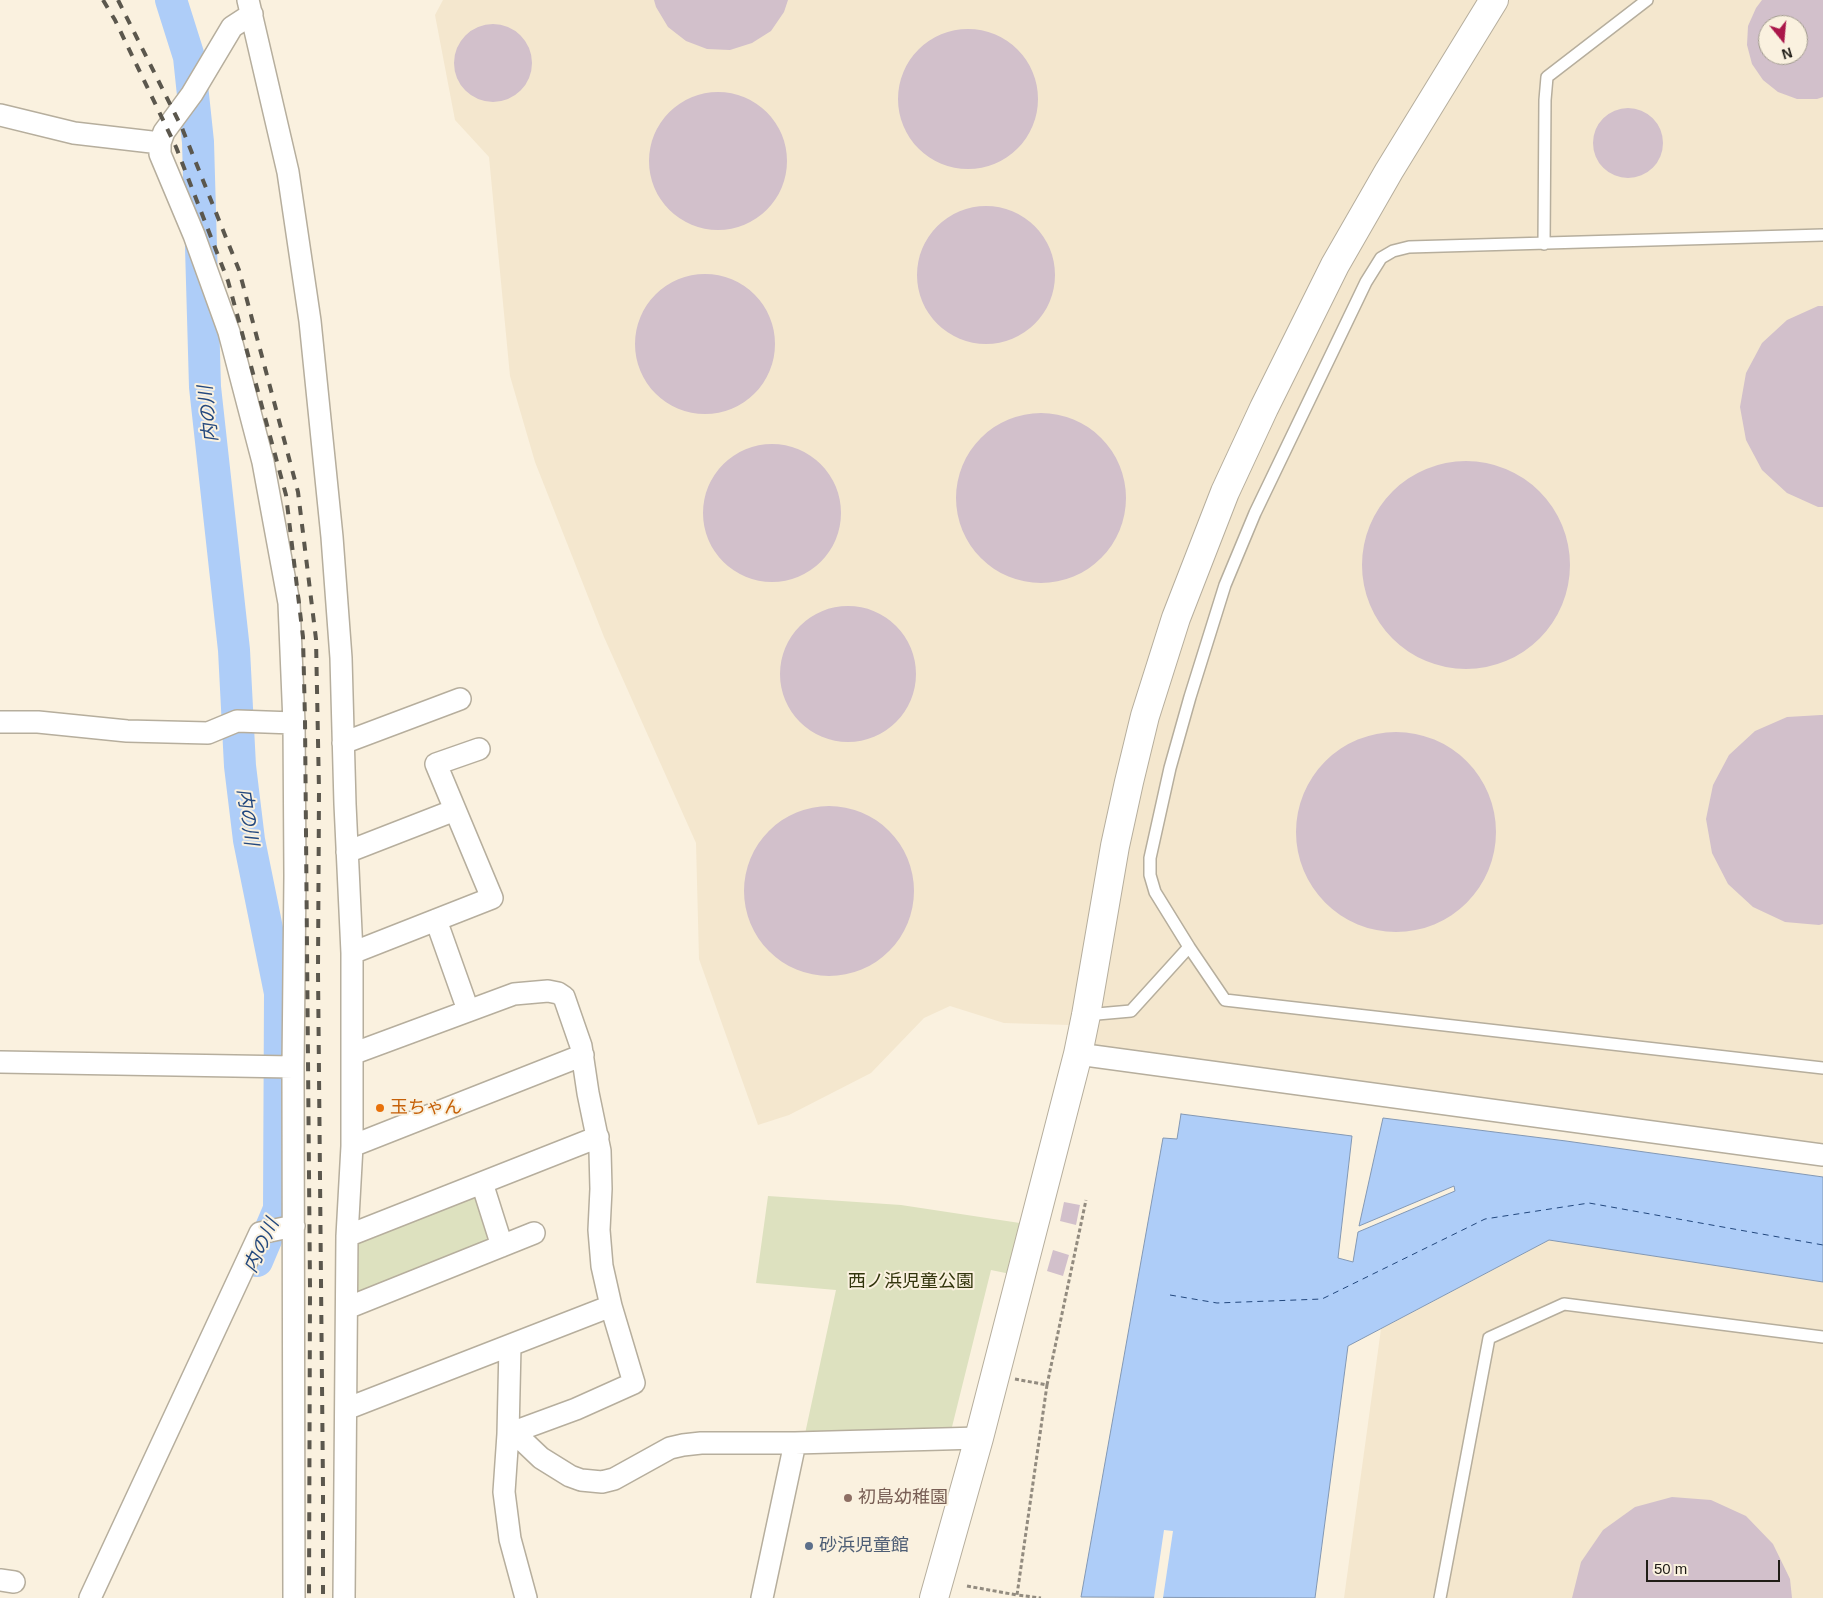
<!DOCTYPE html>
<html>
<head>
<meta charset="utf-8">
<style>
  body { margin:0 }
  #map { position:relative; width:1823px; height:1598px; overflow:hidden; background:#faf1df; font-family:Arial,sans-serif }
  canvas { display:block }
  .north { position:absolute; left:1758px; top:15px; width:50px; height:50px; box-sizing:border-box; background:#faf1df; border:1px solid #a29c8f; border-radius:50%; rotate:163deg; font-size:14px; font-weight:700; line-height:20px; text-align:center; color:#1f1c16 }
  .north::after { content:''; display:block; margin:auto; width:18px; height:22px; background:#aa174a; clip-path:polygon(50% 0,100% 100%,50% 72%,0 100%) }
  .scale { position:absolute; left:1646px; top:1560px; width:134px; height:22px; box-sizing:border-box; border:2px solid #1f1c16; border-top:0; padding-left:6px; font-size:15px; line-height:18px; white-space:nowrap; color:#1f1c16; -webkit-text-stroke:4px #faf1df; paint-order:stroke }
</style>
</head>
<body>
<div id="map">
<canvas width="1823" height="1598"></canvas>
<div class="north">N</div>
<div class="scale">50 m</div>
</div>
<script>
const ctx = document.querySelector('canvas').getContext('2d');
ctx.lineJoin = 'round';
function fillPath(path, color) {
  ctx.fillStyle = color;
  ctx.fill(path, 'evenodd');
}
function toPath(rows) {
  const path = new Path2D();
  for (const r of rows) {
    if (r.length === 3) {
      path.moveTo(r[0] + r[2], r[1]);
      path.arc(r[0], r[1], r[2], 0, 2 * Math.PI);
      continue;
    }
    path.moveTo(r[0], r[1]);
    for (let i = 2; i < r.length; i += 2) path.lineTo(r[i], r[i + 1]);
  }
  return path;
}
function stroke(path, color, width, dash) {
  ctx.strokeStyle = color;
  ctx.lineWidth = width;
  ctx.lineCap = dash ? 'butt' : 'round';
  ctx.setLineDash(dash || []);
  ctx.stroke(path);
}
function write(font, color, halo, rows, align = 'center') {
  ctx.font = font + ' Arial,"Noto Sans JP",sans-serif';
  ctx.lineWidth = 4;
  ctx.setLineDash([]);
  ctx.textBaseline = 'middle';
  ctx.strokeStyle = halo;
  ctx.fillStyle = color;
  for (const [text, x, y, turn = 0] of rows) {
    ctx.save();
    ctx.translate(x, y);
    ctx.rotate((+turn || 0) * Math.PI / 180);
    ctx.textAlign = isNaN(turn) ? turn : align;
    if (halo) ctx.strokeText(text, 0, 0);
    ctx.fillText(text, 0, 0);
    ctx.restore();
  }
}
fillPath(toPath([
  [443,0,1823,0,1823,1148,1094,1048,1098,1029,1069,1025,1004,1023,950,1006,924,1018,871,1073,789,1115,758,1125,699,959,696,843,604,637,535,462,510,376,489,157,455,120,435,15],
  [1768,25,1798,25,1798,55,1768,55],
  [1549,1240,1823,1282,1823,1598,1344,1598,1381,1329]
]), '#f4e7ce');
fillPath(toPath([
  [477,1192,493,1245,364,1298,355,1291,356,1246,361,1239],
  [768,1196,901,1205,1033,1225,1020,1276,991,1270,949,1439,803,1443,836,1290,756,1283]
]), '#dde1bf');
const water = toPath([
  [1181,1114,1352,1136,1338,1258,1353,1262,1358,1232,1455,1191,1454,1186,1359,1226,1383,1118,1566,1141,1823,1177,1823,1282,1549,1240,1348,1346,1315,1598,1081,1597,1163,1138,1177,1139,1181,1114]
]);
fillPath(water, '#aecdf8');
stroke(water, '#8398b4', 1);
fillPath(toPath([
  [1164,1530,1173,1531,1163,1598,1154,1598]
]), '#faf1df');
stroke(toPath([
  [171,0,189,57,198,142,205,387,234,650,240,766,249,840,280,993,279,1209,257,1261]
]), '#aecdf8', 32);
stroke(toPath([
  [1170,1295,1217,1303,1322,1299,1485,1219,1589,1203,1823,1245]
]), '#23487e', 1, [6, 5]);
fillPath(toPath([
  [654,0,788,0,784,12,771,31,752,43,730,50,707,49,686,41,668,27,656,7],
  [1762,0,1823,0,1823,97,1817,99,1797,99,1778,92,1763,80,1752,64,1747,45,1748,26,1756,8],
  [1768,25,1798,25,1798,55,1768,55],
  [493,63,39],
  [968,99,70],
  [718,161,69],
  [1628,143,35],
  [986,275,69],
  [705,344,70],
  [1818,306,1823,306,1823,507,1818,507,1787,493,1762,470,1746,440,1740,407,1746,373,1762,343,1787,320],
  [1041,498,85],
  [772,513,69],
  [1466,565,104],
  [848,674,68],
  [1821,715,1823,715,1823,924,1819,925,1785,922,1753,907,1728,884,1712,853,1706,819,1713,785,1729,755,1755,731,1787,717],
  [1396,832,100],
  [829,891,85],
  [1064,1202,1080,1205,1076,1225,1060,1221],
  [1053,1250,1069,1255,1063,1276,1047,1271],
  [1672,1497,1711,1500,1746,1516,1773,1544,1790,1579,1792,1598,1572,1598,1581,1562,1603,1530,1635,1507]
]), '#d2c0cb');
const service = toPath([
  [1544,244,1545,100,1547,77,1647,0],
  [1189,947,1155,892,1150,875,1150,858,1170,768,1190,697,1225,585,1255,513,1366,282,1381,258,1393,251,1409,247,1823,235],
  [1086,1015,1131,1011,1189,947,1225,1000,1823,1068],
  [1440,1598,1489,1338,1564,1304,1823,1337]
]);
const minor = toPath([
  [248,0,288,172,310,321,332,537,341,658,345,804,352,953,352,1146,347,1236,344,1598],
  [252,14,232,27,192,94,164,132,160,143,160,154,194,235,229,332,263,462,289,603,294,723,295,876,293,1067,294,1598],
  [0,115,74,133,160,143],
  [0,722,38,722,127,731,208,733,237,721,294,723],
  [343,743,460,699],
  [347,852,455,810],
  [436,920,468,1010],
  [352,953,492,898,436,764,479,749],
  [352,1054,514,994,548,991,558,993,564,997,581,1046,588,1093,600,1151,601,1189,599,1230,602,1266,611,1306,634,1383,576,1409,508,1434],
  [1078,1054,1823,1155],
  [0,1062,293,1067],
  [352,1146,583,1055],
  [482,1183,502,1246],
  [347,1236,598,1137],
  [347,1308,534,1233],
  [510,1346,508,1434,504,1492,510,1539,526,1598],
  [346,1409,611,1306],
  [508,1434,522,1440,541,1458,570,1476,581,1480,602,1482,614,1479,670,1448,683,1445,701,1443,795,1443,979,1438],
  [0,1580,14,1582],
  [90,1598,260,1233,294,1226],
  [762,1598,795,1443]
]);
const tertiary = toPath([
  [934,1598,979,1438,1078,1054,1086,1015,1115,846,1129,782,1145,716,1176,618,1225,492,1264,408,1335,265,1389,171,1494,0]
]);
stroke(service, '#b6ae9d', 14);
stroke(minor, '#b6ae9d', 24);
stroke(tertiary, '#b6ae9d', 30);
stroke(toPath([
  [1015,1379,1047,1385,1017,1595,1041,1598],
  [1047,1385,1086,1200],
  [967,1586,1017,1595]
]), '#928b7f', 3, [4, 2.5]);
stroke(service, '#fff', 11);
stroke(minor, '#fff', 21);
stroke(tertiary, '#fff', 28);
stroke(toPath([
  [103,0,115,20,176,147,228,281,286,495,303,637,305,720,310,1288,309,1598],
  [118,0,182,128,239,270,298,492,316,639,319,791,318,971,323,1487,323,1598]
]), '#5b574d', 4, [9, 9]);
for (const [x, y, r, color] of [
  [380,1108,5,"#e8710a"],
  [848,1498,5,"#8d6e63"],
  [809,1546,5,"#5c6f8a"]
]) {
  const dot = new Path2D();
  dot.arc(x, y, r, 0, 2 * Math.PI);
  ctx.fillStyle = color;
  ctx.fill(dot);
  stroke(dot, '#faf1df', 2);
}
write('18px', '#c56008', '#faf1df', [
  ["玉ちゃん",390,1108]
], 'left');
write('18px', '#32350c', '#faf1df', [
  ["西ノ浜児童公園",911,1282]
]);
write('18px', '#785e54', '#faf1df', [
  ["初島幼稚園",858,1498]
], 'left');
write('18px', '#4e5e75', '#faf1df', [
  ["砂浜児童館",819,1546]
], 'left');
write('italic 19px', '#23487e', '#faf1df', [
  ["内の川",209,414,-96],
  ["内の川",247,817,82],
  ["内の川",262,1246,-65]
]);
</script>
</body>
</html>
